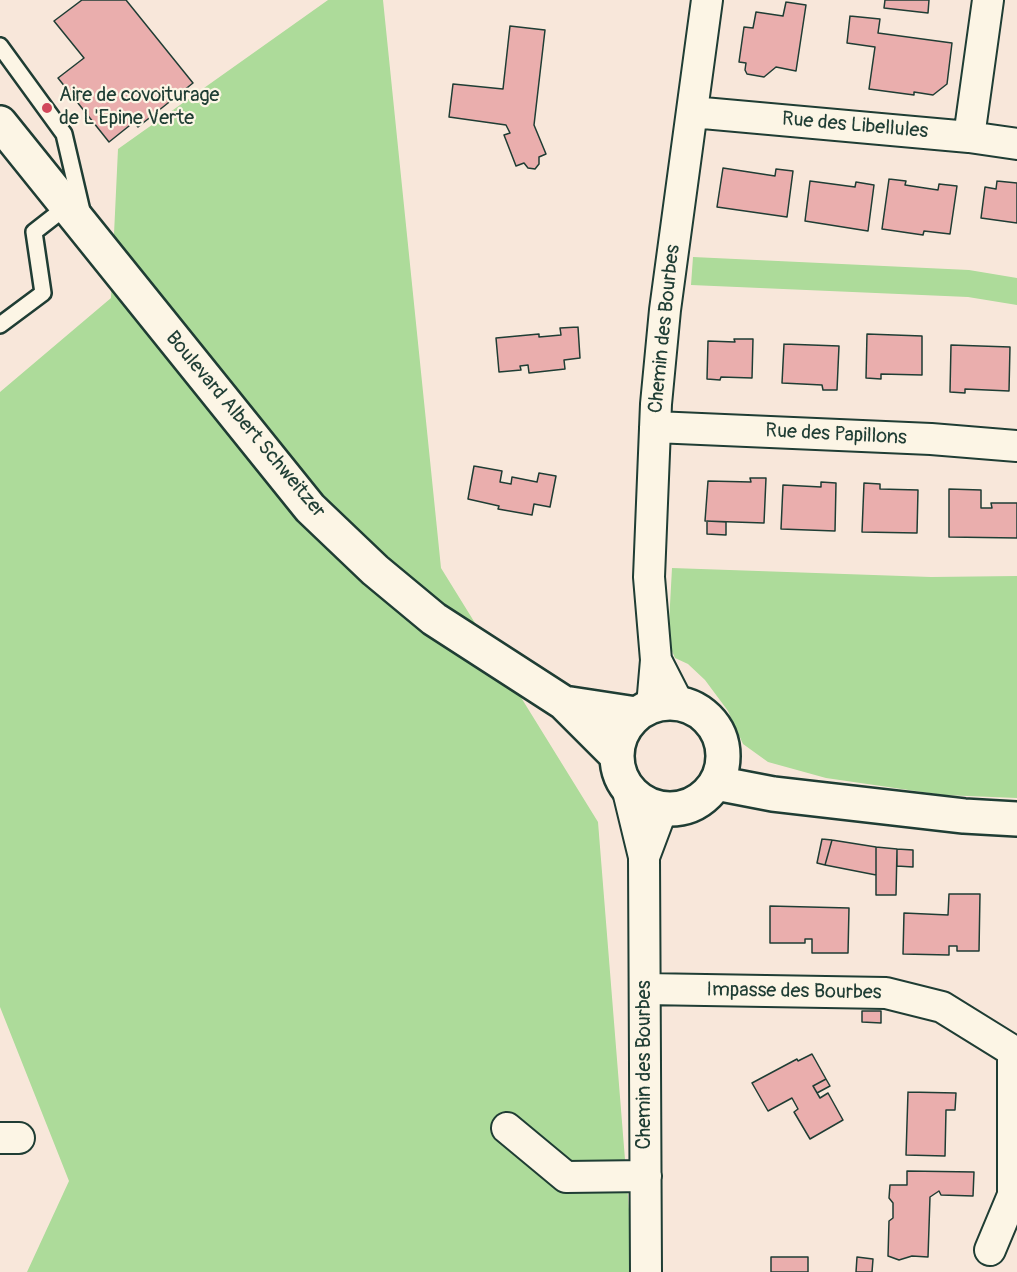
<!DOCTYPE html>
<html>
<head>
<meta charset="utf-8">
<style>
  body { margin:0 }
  canvas { display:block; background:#f8e7da }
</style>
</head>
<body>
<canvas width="1017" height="1272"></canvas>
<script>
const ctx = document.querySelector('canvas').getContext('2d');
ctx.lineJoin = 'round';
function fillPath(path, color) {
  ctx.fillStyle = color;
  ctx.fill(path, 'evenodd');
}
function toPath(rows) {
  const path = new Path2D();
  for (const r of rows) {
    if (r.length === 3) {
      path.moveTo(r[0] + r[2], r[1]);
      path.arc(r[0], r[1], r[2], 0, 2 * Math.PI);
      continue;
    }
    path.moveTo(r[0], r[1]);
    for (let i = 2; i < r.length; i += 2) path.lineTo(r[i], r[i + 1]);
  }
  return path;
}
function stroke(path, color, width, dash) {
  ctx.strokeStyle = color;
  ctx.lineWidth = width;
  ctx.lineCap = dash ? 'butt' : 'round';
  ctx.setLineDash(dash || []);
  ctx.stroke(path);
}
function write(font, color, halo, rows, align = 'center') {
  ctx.font = font + ' Pangolin,sans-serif';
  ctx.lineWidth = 4.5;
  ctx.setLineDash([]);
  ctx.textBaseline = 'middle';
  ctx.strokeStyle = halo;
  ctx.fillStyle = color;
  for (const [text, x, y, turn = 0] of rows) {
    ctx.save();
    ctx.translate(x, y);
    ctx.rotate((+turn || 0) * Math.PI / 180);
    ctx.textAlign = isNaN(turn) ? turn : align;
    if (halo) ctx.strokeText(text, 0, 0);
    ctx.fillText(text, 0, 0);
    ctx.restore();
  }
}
fillPath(toPath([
  [328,0,383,0,441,568,598,822,634,1272,27,1272,69,1181,0,1007,0,392,111,298,118,149],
  [693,257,969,270,1017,278,1017,305,968,297,691,285],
  [672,568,931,577,1017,576,1017,798,943,795,826,778,768,762,743,744,728,711,705,680,688,664,675,658,668,642]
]), '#addb9a');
const building = toPath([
  [82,0,126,0,193,83,138,127,134,122,109,142,58,78,84,58,54,21,82,0],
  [885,0,929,0,928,13,884,8,885,0],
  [786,2,806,5,796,71,776,67,764,77,747,74,745,70,746,63,739,62,744,27,753,28,756,12,783,16,786,2],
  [850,16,880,19,878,33,952,43,947,84,933,95,914,92,914,95,869,89,875,47,847,43,850,16],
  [510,26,545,30,534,125,546,154,539,157,539,164,535,169,528,168,524,163,516,166,504,135,510,133,506,125,449,117,453,84,503,89,510,26],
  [723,168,775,176,776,169,793,171,787,217,717,207,723,168],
  [889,179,906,181,905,185,938,190,939,184,957,186,950,234,924,231,923,235,882,229,889,179],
  [810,181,855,187,856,182,874,185,868,231,805,221,810,181],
  [997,181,1017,183,1017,223,981,218,985,187,996,189,997,181],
  [578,327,580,358,564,360,565,369,529,373,528,365,520,366,521,370,499,372,496,338,539,334,539,337,561,335,560,328,578,327],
  [867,334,922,336,922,375,881,374,881,379,866,378,867,334],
  [734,339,753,339,752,378,721,377,720,380,707,379,708,341,735,342,734,339],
  [784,344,839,346,837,390,823,390,822,385,782,383,784,344],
  [951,345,1010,347,1009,391,965,389,965,393,950,392,951,345],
  [474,466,502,471,500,482,511,484,512,477,537,482,539,473,556,476,550,507,534,504,532,515,498,509,499,506,468,499,474,466],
  [750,478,766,478,764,523,705,521,708,481,751,482,750,478],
  [821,482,836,483,835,531,781,529,783,485,821,487,821,482],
  [864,483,880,484,880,489,918,490,917,533,862,532,864,483],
  [949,489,981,490,981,508,992,508,991,503,1017,503,1017,538,949,537,949,489],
  [707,521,726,522,726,535,707,534,707,521],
  [822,839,832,840,825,865,817,863,822,839],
  [832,840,876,847,876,875,825,865,832,840],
  [876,847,897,849,896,895,876,895,876,847],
  [897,849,913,850,913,867,897,866,897,849],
  [949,894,980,894,979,951,957,951,957,946,949,946,949,955,903,954,904,913,948,915,949,894],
  [770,906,849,908,848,953,812,953,812,939,805,939,805,943,770,943,770,906],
  [862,1011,881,1011,881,1023,862,1022,862,1011],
  [812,1054,826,1079,813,1086,820,1098,828,1093,843,1120,810,1139,794,1112,798,1109,792,1098,768,1111,752,1083,797,1059,798,1061,812,1054],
  [826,1079,830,1086,817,1093,813,1086,826,1079],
  [908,1092,956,1093,955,1110,946,1110,945,1156,906,1155,908,1092],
  [907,1171,974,1172,973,1196,941,1195,939,1191,930,1197,928,1257,912,1256,899,1260,888,1256,889,1221,893,1218,893,1203,889,1198,890,1185,907,1185,907,1171],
  [771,1257,808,1257,808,1272,771,1272,771,1257],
  [857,1257,873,1259,872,1272,856,1272,857,1257]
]);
fillPath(building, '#eaaead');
stroke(building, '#1f3d34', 1.5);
const lane = toPath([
  [0,46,64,134,82,211],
  [0,325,43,293,34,232,66,207]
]);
const street = toPath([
  [692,112,969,137,1017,144],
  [969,137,988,0],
  [655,427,931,439,1017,446],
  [656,660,678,703],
  [652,706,656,660,649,577,656,404,665,310,707,0],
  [628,791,644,857,646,1272],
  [644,857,662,809],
  [645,989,886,993,942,1007,1013,1051,1013,1195,990,1250],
  [507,1128,566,1177,646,1176],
  [0,1138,19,1138]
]);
const secondary = toPath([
  [0,123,310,508,375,570,434,619,564,703,616,755],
  [670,756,53],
  [564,703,636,714],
  [716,783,773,794,964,816,1017,819]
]);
stroke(lane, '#1f3d34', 20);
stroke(street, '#1f3d34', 34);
stroke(secondary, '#1f3d34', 38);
stroke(lane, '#fcf5e5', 15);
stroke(street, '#fcf5e5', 30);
stroke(secondary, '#fcf5e5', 33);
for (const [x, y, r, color] of [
  [47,108,6,"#d1495b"]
]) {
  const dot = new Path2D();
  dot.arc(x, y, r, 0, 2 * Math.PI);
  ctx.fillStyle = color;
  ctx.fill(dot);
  stroke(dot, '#fcf5e5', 2);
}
write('20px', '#1f3d34', '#fcf5e5', [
  ["Aire de covoiturage",59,96],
  ["de L'Epine Verte",59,119]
], 'left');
write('20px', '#1f3d34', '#fcf5e5', [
  ["Rue des Libellules",855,126,5],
  ["Chemin des Bourbes",665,329,-84],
  ["Boulevard Albert Schweitzer",245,425,50],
  ["Rue des Papillons",836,435,3],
  ["Impasse des Bourbes",794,992,1],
  ["Chemin des Bourbes",645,1065,-90]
]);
</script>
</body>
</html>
